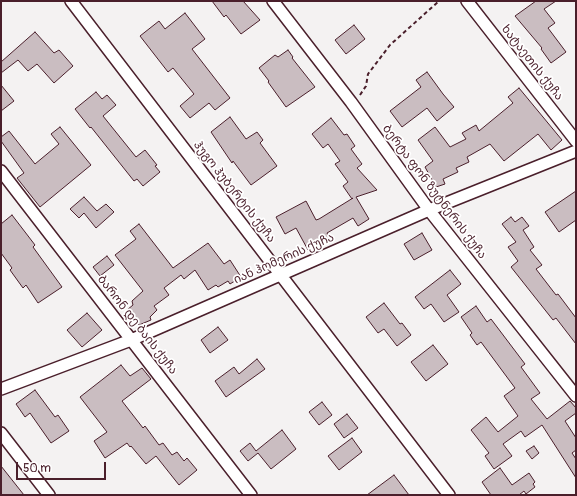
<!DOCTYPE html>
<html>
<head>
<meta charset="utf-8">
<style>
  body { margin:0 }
  #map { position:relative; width:577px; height:496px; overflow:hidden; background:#f4f2f2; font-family:Pangolin,sans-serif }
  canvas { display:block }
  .frame { position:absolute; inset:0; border:2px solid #4a1f2b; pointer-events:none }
  .scale { position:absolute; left:16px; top:462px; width:90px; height:18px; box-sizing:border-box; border:2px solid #4a1f2b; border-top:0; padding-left:5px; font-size:12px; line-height:14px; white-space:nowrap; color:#4a1f2b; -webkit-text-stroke:3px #fff; paint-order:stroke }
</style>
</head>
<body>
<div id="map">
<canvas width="577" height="496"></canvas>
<div class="frame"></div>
<div class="scale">50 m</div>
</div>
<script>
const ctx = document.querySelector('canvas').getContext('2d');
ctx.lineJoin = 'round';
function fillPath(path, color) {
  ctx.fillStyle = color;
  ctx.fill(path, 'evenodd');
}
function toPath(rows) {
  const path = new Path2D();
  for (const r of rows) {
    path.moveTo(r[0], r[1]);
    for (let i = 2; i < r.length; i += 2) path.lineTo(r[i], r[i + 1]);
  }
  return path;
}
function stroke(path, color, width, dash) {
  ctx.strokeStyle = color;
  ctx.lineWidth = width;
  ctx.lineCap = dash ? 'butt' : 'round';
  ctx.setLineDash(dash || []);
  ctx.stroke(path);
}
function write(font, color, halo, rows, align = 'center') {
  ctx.font = font + ' Pangolin,"Noto Sans Georgian",sans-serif';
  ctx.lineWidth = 3.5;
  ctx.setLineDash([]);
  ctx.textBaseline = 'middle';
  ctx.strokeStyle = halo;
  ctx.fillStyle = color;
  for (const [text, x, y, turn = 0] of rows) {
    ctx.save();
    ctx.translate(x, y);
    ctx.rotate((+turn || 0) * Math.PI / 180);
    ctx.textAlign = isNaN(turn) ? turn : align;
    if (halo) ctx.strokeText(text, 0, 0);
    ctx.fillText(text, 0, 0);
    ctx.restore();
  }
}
const building = toPath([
  [212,1,243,1,260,20,241,34,226,15,224,17,212,1],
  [536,1,556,1,544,9,555,23,548,28,566,52,551,63,541,49,542,48,515,16,536,1],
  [185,13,205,39,192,49,230,98,215,110,209,103,190,118,180,106,194,94,173,68,168,72,140,36,159,21,165,29,185,13],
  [354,25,365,39,346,54,335,40,354,25],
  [35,32,54,53,59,50,73,66,54,83,37,64,28,71,18,60,1,73,1,62,35,32],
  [288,50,293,57,292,58,315,87,286,107,268,82,269,81,259,68,275,55,278,57,288,50],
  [427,72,443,94,454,107,437,121,427,108,402,127,390,111,421,87,416,80,427,72],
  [1,85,14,101,1,111,1,85],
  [519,88,562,140,551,150,538,134,504,161,490,144,467,157,469,162,456,168,458,172,443,179,445,184,436,187,425,167,433,161,418,140,435,127,450,147,466,139,462,133,476,125,479,131,513,103,508,97,519,88],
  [96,92,102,99,107,95,116,105,103,116,136,157,145,150,157,165,155,166,160,172,143,186,137,179,134,181,91,127,90,128,75,109,96,92],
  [230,117,246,139,257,132,263,140,260,143,277,166,251,185,233,161,232,163,211,132,230,117],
  [331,118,344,135,347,134,355,146,351,149,362,164,357,168,377,190,356,197,369,219,358,226,353,218,327,233,330,239,308,250,296,228,285,234,276,217,306,201,316,220,319,219,353,198,352,199,343,186,348,182,335,164,340,161,328,144,323,148,312,134,331,118],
  [60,127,91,165,40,207,17,178,24,173,1,141,1,137,9,131,35,164,59,144,51,134,60,127],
  [576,191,576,220,559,232,545,212,576,191],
  [84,197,97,211,106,204,114,212,96,228,84,213,79,218,70,209,84,197],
  [12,215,35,245,33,247,62,287,38,303,26,285,23,288,10,270,12,268,1,253,1,224,12,215],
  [511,217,515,222,522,217,529,226,523,230,534,247,530,250,542,265,536,269,556,295,558,294,576,318,576,344,556,318,553,320,511,267,518,261,508,247,516,242,502,224,511,217],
  [139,224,173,268,208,243,224,264,230,260,241,277,230,284,228,281,218,287,216,285,208,290,195,270,184,279,181,275,164,288,169,295,154,306,157,310,150,317,151,320,139,325,127,310,133,305,132,301,143,291,115,255,136,239,130,231,139,224],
  [422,233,432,250,414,260,404,244,422,233],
  [107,256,114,265,100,276,93,267,107,256],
  [450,270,461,284,447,295,459,312,444,322,431,304,424,309,415,297,450,270],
  [384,303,400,324,402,323,411,335,397,346,384,329,378,333,366,317,384,303],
  [476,306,487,322,491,319,525,364,521,367,540,393,531,399,547,419,570,401,576,408,576,413,565,421,576,438,576,450,572,453,576,459,576,478,542,425,525,437,521,431,503,444,512,456,494,469,485,456,489,453,471,430,486,417,498,432,518,416,504,396,515,388,481,342,477,345,470,335,472,333,461,317,476,306],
  [87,313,102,330,82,347,67,330,87,313],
  [218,327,228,340,210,353,201,340,218,327],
  [433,345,448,364,426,381,411,362,433,345],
  [257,359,265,369,226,397,215,381,234,367,239,374,257,359],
  [121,365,130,376,142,368,151,379,122,401,143,428,145,426,159,445,163,443,172,455,177,452,184,461,187,458,197,470,179,485,156,456,146,464,131,446,130,447,127,443,105,458,94,441,107,432,80,397,121,365],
  [35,390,55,417,58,415,69,431,51,443,30,413,25,417,16,404,35,390],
  [322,402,332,415,319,425,309,412,322,402],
  [347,414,358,428,344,438,334,424,347,414],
  [282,430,296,449,271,469,258,453,248,461,240,451,250,443,256,451,282,430],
  [352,438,362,452,339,470,328,456,352,438],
  [534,446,539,453,532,459,526,451,534,446],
  [1,466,24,495,1,495,1,466],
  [500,468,512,485,529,473,535,482,533,484,535,487,526,494,524,491,519,495,491,495,482,482,500,468],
  [394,475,409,495,367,495,394,475]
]);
fillPath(building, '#cabdc1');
stroke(building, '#4a1f2b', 1);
const minor = toPath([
  [71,1,449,495],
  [273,1,351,102,429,210,576,396],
  [467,1,576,141],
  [1,171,251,495],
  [1,389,131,340,429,210,576,151],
  [1,433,49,495]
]);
stroke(minor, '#4a1f2b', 14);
stroke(toPath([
  [360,95,366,86,368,74,390,45,439,1]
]), '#4a1f2b', 2, [4, 3]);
stroke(minor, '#fff', 11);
write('12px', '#4a1f2b', '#fff', [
  ["ხატაეთის ქუჩა",532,63,52],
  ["ჰუგო ჰუბერტის ქუჩა",234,192,52],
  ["ბერტა ფონ ზუტნერის ქუჩა",434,192,53],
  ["იან ჰომერის ქუჩა",284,259,-24],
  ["ბარონ დე ბაის ქუჩა",137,325,52]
]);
</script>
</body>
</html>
